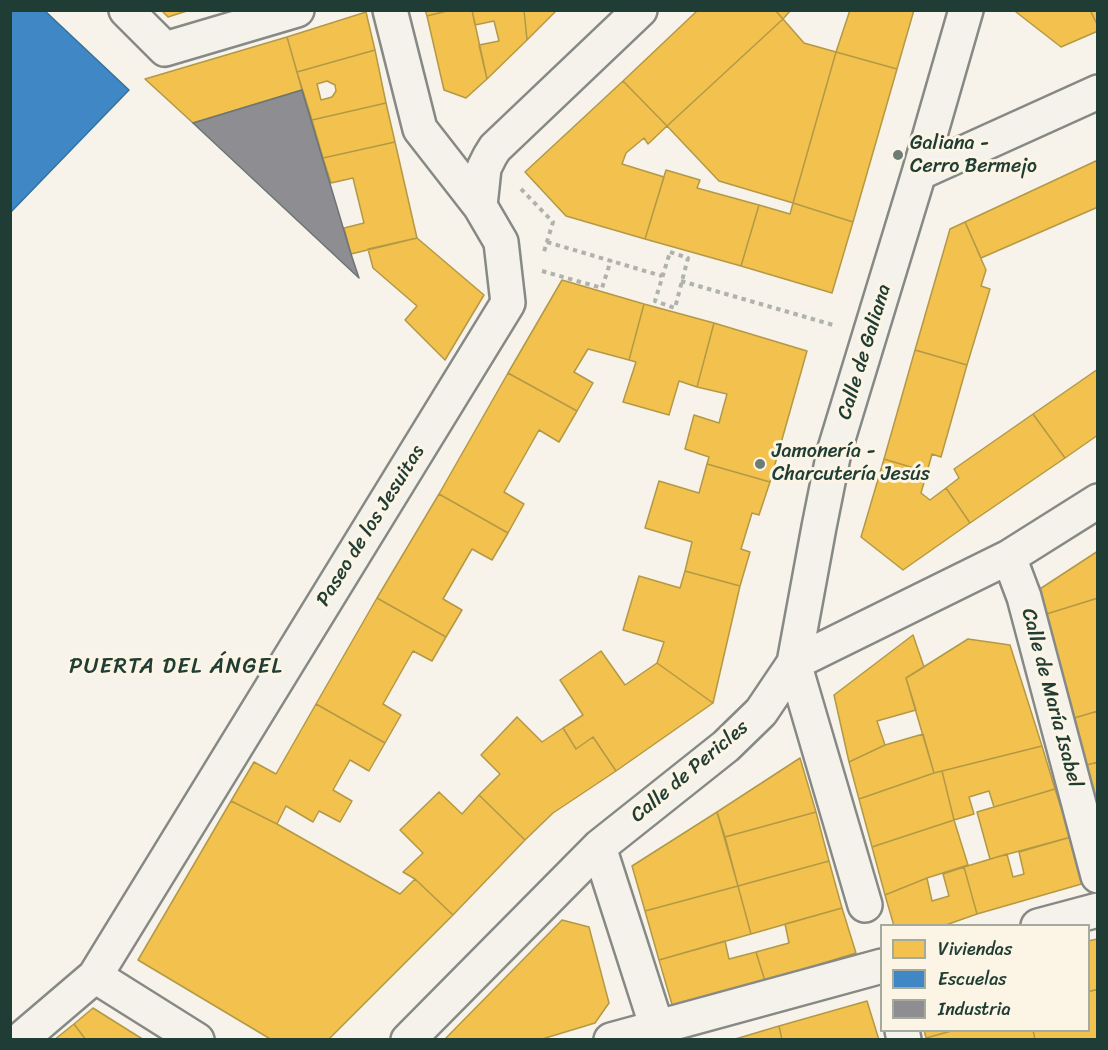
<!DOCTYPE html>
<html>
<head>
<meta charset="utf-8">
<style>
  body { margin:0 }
  #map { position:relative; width:1108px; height:1050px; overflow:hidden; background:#f7f3ea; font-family:Sriracha,sans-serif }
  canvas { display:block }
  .frame { position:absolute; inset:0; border:12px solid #1f3d34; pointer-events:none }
  .legend { position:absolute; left:880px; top:924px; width:210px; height:108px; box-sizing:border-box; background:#fcf5e5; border:2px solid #a4ab9e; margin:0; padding:8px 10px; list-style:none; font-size:18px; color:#1f3d34 }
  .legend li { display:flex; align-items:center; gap:12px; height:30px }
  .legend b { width:30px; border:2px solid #a4ab9e }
</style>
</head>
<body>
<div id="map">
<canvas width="1108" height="1050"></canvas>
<div class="frame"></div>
<ul class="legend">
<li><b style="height:16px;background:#f2c14e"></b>Viviendas</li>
<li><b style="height:16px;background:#3f88c5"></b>Escuelas</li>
<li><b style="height:16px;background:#8d8d92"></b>Industria</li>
</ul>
</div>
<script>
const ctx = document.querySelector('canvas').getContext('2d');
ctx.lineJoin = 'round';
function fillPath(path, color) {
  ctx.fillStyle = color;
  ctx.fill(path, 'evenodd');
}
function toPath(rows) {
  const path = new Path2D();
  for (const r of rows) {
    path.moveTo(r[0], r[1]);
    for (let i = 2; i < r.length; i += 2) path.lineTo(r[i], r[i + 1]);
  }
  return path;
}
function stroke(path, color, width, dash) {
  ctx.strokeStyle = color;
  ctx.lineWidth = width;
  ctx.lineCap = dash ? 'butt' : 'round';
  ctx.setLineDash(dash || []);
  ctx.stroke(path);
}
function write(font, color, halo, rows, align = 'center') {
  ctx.font = font + ' Sriracha,sans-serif';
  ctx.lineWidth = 6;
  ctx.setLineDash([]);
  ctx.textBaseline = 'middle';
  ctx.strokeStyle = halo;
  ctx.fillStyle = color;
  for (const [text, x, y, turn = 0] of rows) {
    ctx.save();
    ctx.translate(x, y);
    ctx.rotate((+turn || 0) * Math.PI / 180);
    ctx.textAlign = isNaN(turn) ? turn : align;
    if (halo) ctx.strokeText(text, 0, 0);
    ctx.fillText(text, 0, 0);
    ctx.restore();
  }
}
const homes = toPath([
  [161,10,190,10,168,17,161,10],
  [425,10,451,10,427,16,425,10],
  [451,10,472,10,487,79,466,98,444,90,427,16,451,10],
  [472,10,524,10,527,40,487,79,479,45,499,41,494,21,475,25,472,10],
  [524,10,557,10,527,40,524,10],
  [698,10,775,10,783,19,667,126,623,81,698,10],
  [775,10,791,10,783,19,775,10],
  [850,10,914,10,897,69,836,52,850,10],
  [1016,10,1090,10,1098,26,1098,31,1061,47,1016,12,1016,10],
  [1090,10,1098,10,1098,26,1090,10],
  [366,12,375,50,297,72,287,37,366,12],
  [783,19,804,43,836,52,793,203,719,181,667,126,783,19],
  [287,37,302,90,193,123,145,79,287,37],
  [375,50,386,103,312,120,297,72,375,50],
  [327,81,335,85,336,91,332,97,321,100,317,84,327,81],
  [836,52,897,69,853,222,793,203,836,52],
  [623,81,667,126,648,144,644,138,626,153,622,164,664,177,645,239,566,216,525,172,623,81],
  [386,103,395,142,323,158,312,120,386,103],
  [395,142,417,238,351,254,344,228,364,223,353,178,331,183,323,158,395,142],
  [1098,160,1098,207,981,258,965,222,1098,160],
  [666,170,700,180,697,188,759,205,741,266,645,239,666,170],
  [793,203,853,222,832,293,741,266,759,205,790,214,793,203],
  [965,222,986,270,981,286,990,289,967,365,915,350,950,229,965,222],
  [417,238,484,295,445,360,405,320,417,306,373,268,368,249,417,238],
  [562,280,644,304,629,360,588,349,574,372,593,383,577,411,508,373,562,280],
  [644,304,714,323,697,387,679,381,669,415,623,402,636,362,629,360,644,304],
  [714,323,807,351,770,482,707,464,709,457,685,449,694,415,719,423,727,394,697,387,714,323],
  [915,350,967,365,941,457,932,454,927,472,884,459,915,350],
  [1098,369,1098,435,1065,458,1033,414,1098,369],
  [508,373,577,411,559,442,539,430,504,492,524,504,508,533,439,494,508,373],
  [1033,414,1065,458,970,523,946,488,959,478,954,469,1033,414],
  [884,459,927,472,921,493,930,500,946,488,970,523,903,570,861,537,884,459],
  [707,464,770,482,759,515,752,513,741,549,750,552,740,586,685,571,692,542,645,528,659,481,699,493,707,464],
  [439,494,508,533,492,560,472,549,443,599,462,610,446,637,377,598,439,494],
  [1098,551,1098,598,1040,616,1026,598,1098,551],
  [685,571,740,586,713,703,657,663,664,642,623,630,639,576,680,588,685,571],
  [377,598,446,637,432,661,413,651,383,704,401,715,385,743,316,704,377,598],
  [1098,598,1098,711,1071,719,1040,616,1098,598],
  [913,635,924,667,906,678,916,710,877,721,885,745,849,762,834,695,913,635],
  [968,639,1010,645,1042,746,934,773,906,678,968,639],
  [601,651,625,685,657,663,713,703,616,771,593,737,576,749,563,728,583,715,560,680,601,651],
  [316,704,385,743,369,771,350,760,333,790,352,801,340,822,319,811,313,822,286,806,277,824,231,801,254,762,276,774,316,704],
  [1098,711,1098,762,1083,766,1071,719,1098,711],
  [517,717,542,742,563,728,576,749,593,737,616,771,553,813,525,840,479,795,500,774,481,755,517,717],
  [923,734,934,773,859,799,849,762,885,745,923,734],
  [1042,746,1055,789,994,807,989,791,969,797,974,814,954,820,942,771,1042,746],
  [800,758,816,812,725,837,717,812,800,758],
  [1098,762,1098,816,1083,766,1098,762],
  [942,771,954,820,872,847,859,799,934,773,942,771],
  [1055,789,1071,837,990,859,977,812,1055,789],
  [439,792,462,814,479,795,525,840,453,915,415,879,403,872,423,853,400,830,439,792],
  [231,801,277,824,400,894,415,879,453,915,328,1040,272,1040,138,960,231,801],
  [717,812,738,886,645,911,632,866,717,812],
  [816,812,829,861,738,886,725,837,816,812],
  [954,820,968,865,927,878,885,895,872,847,954,820],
  [1071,837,1085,883,977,914,964,867,1007,854,1013,877,1024,874,1019,852,1071,837],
  [829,861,842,908,751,934,738,886,829,861],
  [964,867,977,914,943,926,894,926,885,895,927,878,932,901,949,896,943,874,964,867],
  [738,886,751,934,659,960,645,911,738,886],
  [842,908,856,953,765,981,756,952,789,943,785,924,842,908],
  [562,920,589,927,609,1003,595,1023,539,1040,444,1040,562,920],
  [1097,939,1098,989,1088,992,1088,941,1097,939],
  [725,941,729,959,756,952,765,981,673,1008,659,960,725,941],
  [1098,989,1098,1040,1035,1040,1033,1030,1088,1030,1088,992,1098,989],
  [867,1001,879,1040,782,1040,779,1026,867,1001],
  [93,1008,144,1040,86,1040,74,1024,93,1008],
  [74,1024,86,1040,54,1040,74,1024],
  [779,1026,782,1040,732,1040,779,1026],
  [924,1030,955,1030,926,1038,924,1030],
  [955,1030,1033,1030,1035,1040,926,1040,926,1038,955,1030]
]);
fillPath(homes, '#f2c14e');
stroke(homes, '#b39946', 1.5);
const schools = toPath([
  [10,10,44,10,129,90,10,213,10,10]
]);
fillPath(schools, '#3f88c5');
stroke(schools, '#35729a', 1.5);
const industry = toPath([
  [302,90,351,254,359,278,193,123,302,90]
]);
fillPath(industry, '#8d8d92');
stroke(industry, '#6c7576', 1.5);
const minor = toPath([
  [126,10,165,49,297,10],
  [390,10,420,129,480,206],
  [919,173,1098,92],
  [1009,557,1024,597,1098,876],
  [599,847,661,1040],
  [865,905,794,663,819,527,834,452,919,173,966,10],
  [1038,926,1098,910],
  [95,976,197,1040],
  [902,1030,904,1040],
  [20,1040,95,976,508,303,501,242,480,206,484,168,490,156,495,148,640,10],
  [408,1040,599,847,726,746,761,712,794,663,1009,557,1098,501],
  [611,1040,882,966]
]);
stroke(minor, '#868984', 38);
stroke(toPath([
  [521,189,553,222,543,255],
  [547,242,662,276],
  [670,252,688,258,675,308,655,301,670,252],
  [542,271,602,288,611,260],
  [681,281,833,325]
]), '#b0b2ad', 4, [4.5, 4.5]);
stroke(minor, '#f5f2ec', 33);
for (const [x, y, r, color] of [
  [898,155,6,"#6b7d74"],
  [760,464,6,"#6b7d74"]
]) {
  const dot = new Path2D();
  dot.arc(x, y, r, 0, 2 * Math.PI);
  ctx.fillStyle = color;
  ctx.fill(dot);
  stroke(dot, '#fcf5e5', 2);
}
write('20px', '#1f3d34', '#fcf5e5', [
  ["Galiana -",910,144],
  ["Cerro Bermejo",910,167],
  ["Jamonería -",772,452],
  ["Charcutería Jesús",772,475]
], 'left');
write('20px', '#1f3d34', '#fcf5e5', [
  ["Calle de Galiana",865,352,-73],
  ["Paseo de los Jesuitas",371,526,-58],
  ["Calle de María Isabel",1051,698,75],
  ["Calle de Pericles",690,772,-40]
]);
ctx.letterSpacing = '1.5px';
write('22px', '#1f3d34', '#fcf5e5', [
  ["PUERTA DEL ÁNGEL",176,667]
]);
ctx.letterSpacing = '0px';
</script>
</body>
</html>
